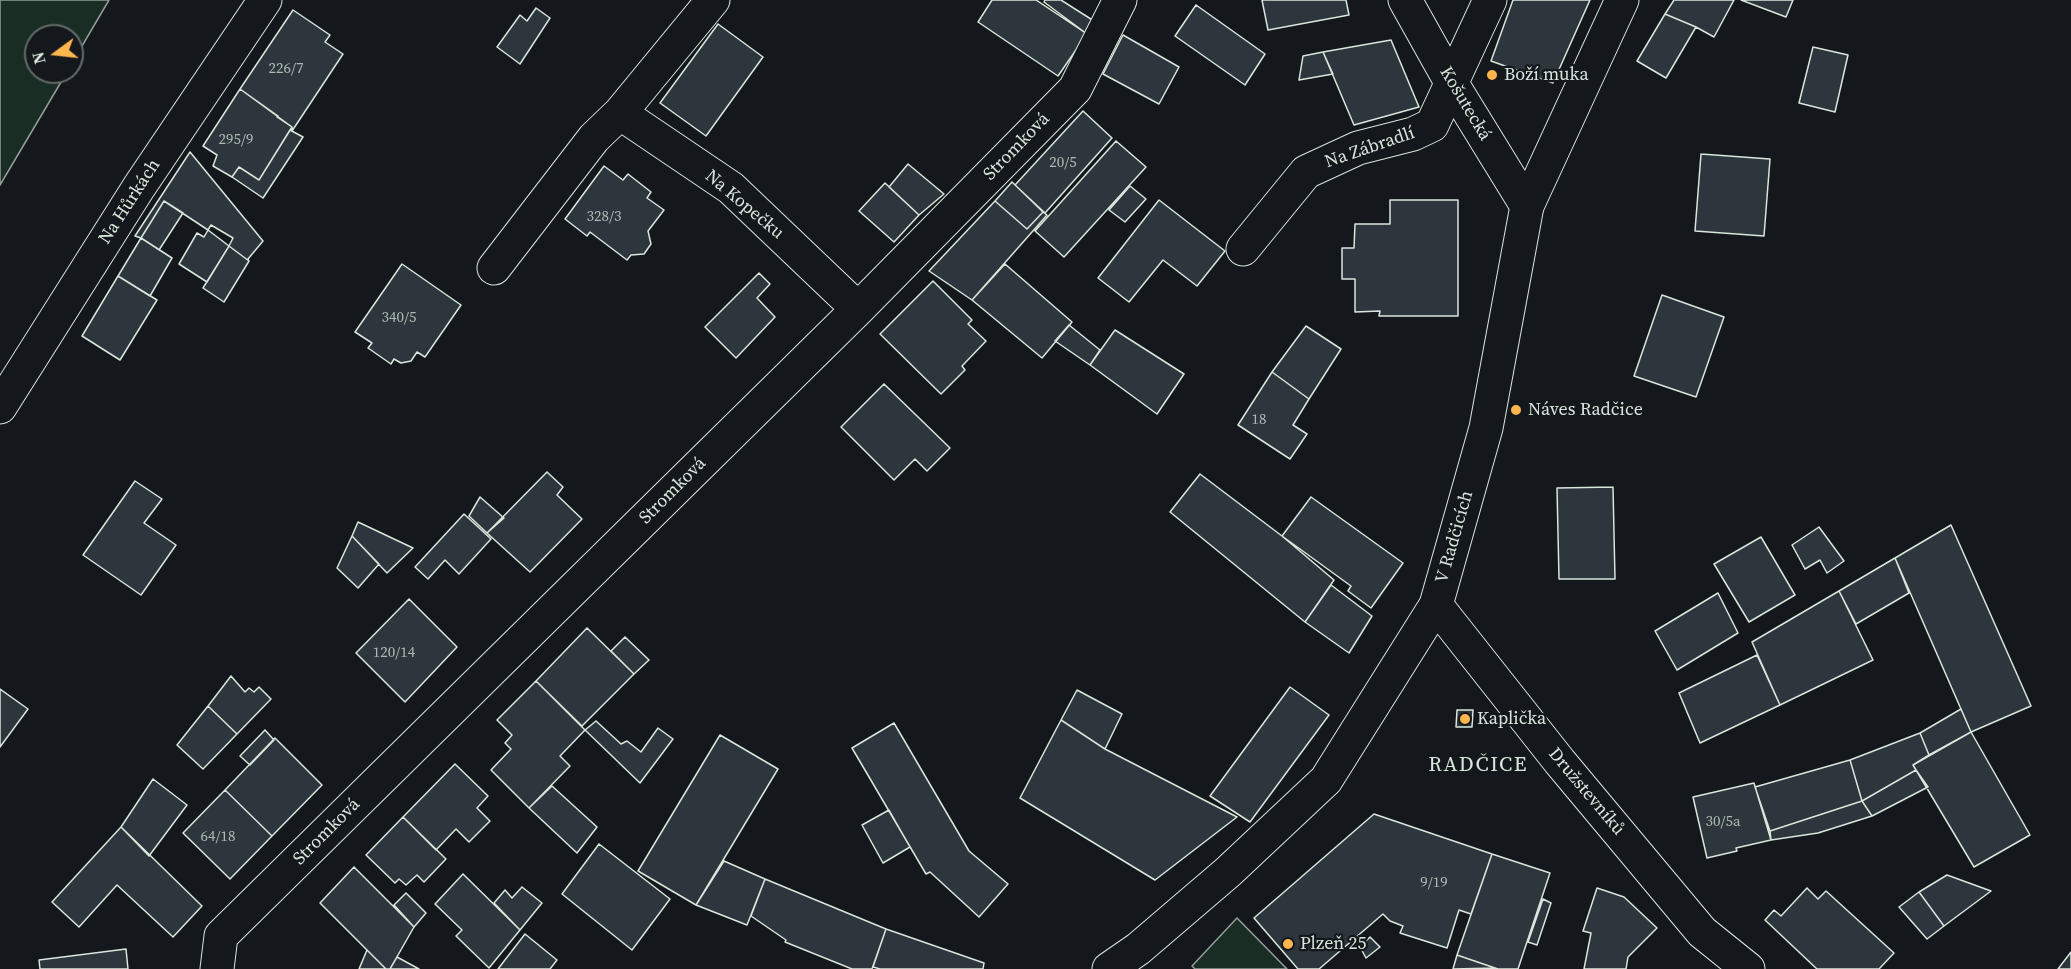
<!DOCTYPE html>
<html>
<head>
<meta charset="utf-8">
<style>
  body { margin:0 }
  #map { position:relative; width:2071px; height:969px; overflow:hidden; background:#14181c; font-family:"Source Serif 4",serif }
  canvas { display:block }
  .north { position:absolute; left:24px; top:24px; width:60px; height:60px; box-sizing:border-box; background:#14181c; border:2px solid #626a69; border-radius:50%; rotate:255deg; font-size:16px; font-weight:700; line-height:24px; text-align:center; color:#d8e6dc }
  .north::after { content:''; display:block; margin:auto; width:21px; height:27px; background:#ffb74d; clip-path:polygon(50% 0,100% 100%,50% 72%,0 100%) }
</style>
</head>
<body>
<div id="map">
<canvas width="2071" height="969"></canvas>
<div class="north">N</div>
</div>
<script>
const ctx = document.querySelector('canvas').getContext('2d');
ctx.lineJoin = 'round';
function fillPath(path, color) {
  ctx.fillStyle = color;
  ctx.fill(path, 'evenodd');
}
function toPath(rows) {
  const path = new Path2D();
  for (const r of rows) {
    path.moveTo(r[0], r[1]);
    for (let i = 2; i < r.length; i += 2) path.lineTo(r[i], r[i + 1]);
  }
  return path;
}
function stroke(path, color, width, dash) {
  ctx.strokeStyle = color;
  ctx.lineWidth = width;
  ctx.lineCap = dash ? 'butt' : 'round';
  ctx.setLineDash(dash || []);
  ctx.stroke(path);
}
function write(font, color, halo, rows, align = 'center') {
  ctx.font = font + ' "Source Serif 4",serif';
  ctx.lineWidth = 4.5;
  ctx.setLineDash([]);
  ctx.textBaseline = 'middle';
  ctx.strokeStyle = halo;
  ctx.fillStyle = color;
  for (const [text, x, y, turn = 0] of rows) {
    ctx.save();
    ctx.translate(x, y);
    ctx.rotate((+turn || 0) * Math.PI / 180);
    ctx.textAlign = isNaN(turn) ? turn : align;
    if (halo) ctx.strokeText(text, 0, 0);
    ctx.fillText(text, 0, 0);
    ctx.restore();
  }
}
const green = toPath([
  [0,0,109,0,72,63,72,36,36,36,36,72,67,72,0,185,0,0],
  [1237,918,1287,969,1195,969,1192,966,1237,918]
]);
fillPath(green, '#1a2d24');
stroke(green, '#939e99', 1.5);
const building = toPath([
  [992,0,1036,0,1087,34,1058,76,978,22,992,0],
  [1045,0,1061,0,1094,21,1087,34,1044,2,1045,0],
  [1262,0,1346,0,1349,15,1268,30,1262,0],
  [1513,0,1590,0,1553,83,1491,61,1513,0],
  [1674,0,1734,0,1714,37,1696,27,1665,14,1674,0],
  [1741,0,1793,0,1786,17,1741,0],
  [1196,5,1265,54,1245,85,1175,36,1196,5],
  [536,8,550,18,520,64,497,47,520,15,527,21,536,8],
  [293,10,330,35,325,42,343,54,292,131,292,127,277,117,278,116,240,89,293,10],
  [1665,14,1696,27,1666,78,1637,61,1665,14],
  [718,24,763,57,706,136,660,103,718,24],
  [1123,35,1179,67,1159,104,1103,74,1123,35],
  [1391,40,1419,107,1354,125,1323,52,1391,40],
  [1813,47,1848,55,1835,112,1799,103,1813,47],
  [1323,52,1333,74,1299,80,1303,56,1323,52],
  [240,89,292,127,259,180,239,167,232,177,213,166,217,155,203,146,240,89],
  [1083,111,1112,138,1045,213,1015,185,1083,111],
  [290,130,303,137,263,198,232,177,239,167,259,180,290,130],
  [1116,141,1146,167,1064,257,1035,231,1116,141],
  [190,152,263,241,248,259,249,261,229,246,233,238,211,225,208,230,164,201,141,238,135,236,190,152],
  [1701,154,1770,159,1764,236,1695,231,1701,154],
  [908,164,944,194,919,215,889,187,908,164],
  [604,166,623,180,628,174,651,192,647,198,664,210,648,231,651,244,644,254,631,255,627,260,590,232,587,236,565,219,604,166],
  [1012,182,1043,212,1027,229,995,201,1012,182],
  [885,183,919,215,894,242,859,211,885,183],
  [1130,186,1146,199,1125,222,1109,210,1130,186],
  [1159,200,1225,251,1197,286,1163,260,1129,302,1098,278,1159,200],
  [1390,200,1458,200,1458,316,1379,316,1380,311,1355,312,1355,279,1342,279,1342,248,1354,248,1355,224,1390,224,1390,200],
  [164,201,183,213,159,250,141,238,164,201],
  [995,201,1027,229,1043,212,1047,215,972,300,929,271,995,201],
  [208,230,229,246,207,282,179,264,197,233,204,237,208,230],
  [141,238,172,258,150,296,118,276,141,238],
  [229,246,249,261,224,302,203,288,229,246],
  [402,264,461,305,425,357,417,352,411,361,401,363,394,359,391,364,368,348,372,343,355,332,402,264],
  [1005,264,1072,322,1042,358,972,300,1005,264],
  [759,273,770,284,757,298,775,317,736,358,705,327,759,273],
  [118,276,157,300,120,360,82,336,118,276],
  [933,281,972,320,968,324,986,341,962,366,965,370,941,394,880,334,933,281],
  [1662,295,1724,317,1696,397,1634,376,1662,295],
  [1069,325,1100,350,1090,365,1055,341,1069,325],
  [1306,326,1341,349,1309,399,1272,372,1306,326],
  [1115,330,1184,374,1157,414,1090,365,1115,330],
  [1272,372,1309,399,1293,425,1307,434,1290,459,1238,425,1272,372],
  [884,384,950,448,927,471,915,459,894,480,841,427,884,384],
  [547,472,563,487,557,495,582,519,530,572,487,533,547,472],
  [1200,474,1282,536,1334,580,1305,622,1170,512,1200,474],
  [135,481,162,499,144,523,176,545,141,595,83,555,135,481],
  [1613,487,1615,579,1559,579,1557,488,1613,487],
  [480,497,504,518,487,533,469,516,480,497],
  [1311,497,1403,563,1371,608,1348,591,1351,586,1282,536,1311,497],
  [464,514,491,539,459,574,445,560,428,579,415,567,464,514],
  [358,522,413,548,387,573,352,536,358,522],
  [1951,525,2031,706,1971,732,1895,558,1951,525],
  [1819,527,1844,561,1827,573,1820,560,1805,569,1792,545,1819,527],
  [352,536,379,564,358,588,337,568,352,536],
  [1761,537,1795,595,1749,622,1714,564,1761,537],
  [1895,558,1909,593,1856,624,1839,591,1895,558],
  [1331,585,1372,616,1349,653,1305,622,1331,585],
  [1839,591,1873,660,1780,705,1752,642,1839,591],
  [1718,593,1738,633,1677,670,1655,631,1718,593],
  [409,599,457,647,405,702,356,653,409,599],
  [587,628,634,674,582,726,536,681,587,628],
  [625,637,649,660,634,674,611,651,625,637],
  [1757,655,1780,705,1700,743,1679,693,1757,655],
  [231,676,245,692,249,688,254,692,259,687,271,699,237,734,208,706,231,676],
  [536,681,585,730,560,756,570,766,529,808,491,770,511,749,505,743,512,735,497,720,536,681],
  [1290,687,1329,715,1250,822,1210,796,1290,687],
  [0,689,28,709,0,747,0,689],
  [1077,690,1122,714,1105,749,1061,720,1077,690],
  [208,706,237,734,203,769,177,745,208,706],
  [1961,709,1971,732,1929,755,1920,733,1961,709],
  [1457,710,1473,710,1472,727,1456,727,1457,710],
  [1061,720,1105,749,1237,817,1155,880,1020,798,1061,720],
  [596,721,621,744,627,741,641,752,658,728,673,739,640,783,585,730,596,721],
  [894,723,969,851,1008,884,979,917,930,872,926,874,852,748,894,723],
  [265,730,274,740,250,765,240,756,265,730],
  [1971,732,2030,835,1974,867,1913,765,1971,732],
  [1920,733,1929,755,1913,765,1916,770,1862,801,1850,760,1920,733],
  [720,735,778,769,696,905,638,871,720,735],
  [275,738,322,785,272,836,225,790,275,738],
  [1850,760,1862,801,1770,831,1755,787,1850,760],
  [455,764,488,796,477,808,490,821,469,842,456,829,436,850,403,817,455,764],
  [1916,770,1928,787,1872,816,1862,801,1916,770],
  [153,779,187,805,149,856,121,827,153,779],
  [1754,783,1771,840,1736,848,1737,851,1707,858,1693,797,1754,783],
  [552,786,597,827,577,853,529,808,552,786],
  [225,790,272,836,230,879,183,833,225,790],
  [1862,801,1872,816,1818,833,1771,840,1770,831,1862,801],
  [889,810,910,847,883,863,862,825,889,810],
  [1374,814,1492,854,1471,914,1459,910,1447,948,1400,933,1403,926,1390,921,1383,914,1319,969,1298,969,1254,918,1374,814],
  [403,817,446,859,424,882,417,875,406,885,399,879,395,883,366,855,403,817],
  [121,827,202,906,173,937,117,885,79,927,52,902,121,827],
  [599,844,670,899,632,950,562,894,599,844],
  [1492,854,1550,873,1518,969,1498,969,1457,955,1492,854],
  [724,861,765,879,747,925,696,905,724,861],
  [354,867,414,927,390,969,386,969,320,903,354,867],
  [463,874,520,930,489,968,456,936,462,930,435,904,463,874],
  [1947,875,1991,891,1944,926,1919,892,1947,875],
  [765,879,886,929,872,969,852,969,785,942,786,940,751,916,765,879],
  [522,887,542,903,520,930,494,903,505,890,512,898,522,887],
  [1597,888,1624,897,1657,928,1628,957,1626,969,1584,969,1591,933,1583,931,1597,888],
  [1807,888,1818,899,1826,891,1894,953,1879,969,1817,969,1765,920,1774,910,1781,916,1807,888],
  [1919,892,1944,926,1927,939,1899,907,1919,892],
  [406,893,426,913,414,927,394,905,406,893],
  [1543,899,1551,903,1537,945,1528,942,1543,899],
  [886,929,984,963,983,969,880,969,873,967,886,929],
  [525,934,557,960,550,969,498,969,525,934],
  [1370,937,1380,947,1366,958,1360,947,1370,937],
  [126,949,128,969,40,969,39,960,126,949],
  [367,950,386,969,359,969,367,950],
  [2071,952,2071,969,2058,969,2071,952],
  [1457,955,1495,968,1453,969,1457,955],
  [397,957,419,969,390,969,397,957]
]);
fillPath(building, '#2c363c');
stroke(building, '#d8e6dc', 1.5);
const minor = toPath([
  [1405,0,1452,84,1527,206],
  [620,113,731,188,858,309],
  [1243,249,1306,172,1358,148,1413,134,1432,125,1490,0],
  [494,268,594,138,620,113,713,0],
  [0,407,139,187,265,0],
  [1436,605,1560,762,1702,932,1748,969],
  [217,969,221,936,858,309,1075,89,1120,0]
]);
const tertiary = toPath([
  [1109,969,1138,949,1228,872,1326,780,1436,605,1486,428,1527,206,1622,0]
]);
stroke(minor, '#d8e6dc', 35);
stroke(tertiary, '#d8e6dc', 35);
stroke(minor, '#14181c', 33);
stroke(tertiary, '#14181c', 33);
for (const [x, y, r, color] of [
  [1492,75,6,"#ffb74d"],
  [1516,410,6,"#ffb74d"],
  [1465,719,6,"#ffb74d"],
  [1288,944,6,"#ffb74d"]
]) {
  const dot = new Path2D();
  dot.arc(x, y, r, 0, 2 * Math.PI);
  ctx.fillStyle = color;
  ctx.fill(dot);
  stroke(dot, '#14181c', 2);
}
write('15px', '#adbab4', null, [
  ["226/7",286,69],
  ["295/9",236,140],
  ["20/5",1063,163],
  ["328/3",604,217],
  ["340/5",399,318],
  ["18",1259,420],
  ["120/14",394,653],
  ["30/5a",1723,822],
  ["64/18",218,837],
  ["9/19",1434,883]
]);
write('18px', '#d8e6dc', '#14181c', [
  ["Boží muka",1504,75],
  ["Náves Radčice",1528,410],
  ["Kaplička",1477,719],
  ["Plzeň 25",1300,944]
], 'left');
write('18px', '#d8e6dc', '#14181c', [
  ["Košutecká",1465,104,59],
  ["Stromková",1017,147,-46],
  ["Na Zábradlí",1370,148,-19],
  ["Na Hůrkách",130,202,-57],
  ["Na Kopečku",744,205,40],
  ["Stromková",673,491,-45],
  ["V Radčicích",1455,537,-74],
  ["Družstevníků",1586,792,50],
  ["Stromková",327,832,-45]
]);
ctx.letterSpacing = '1.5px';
write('21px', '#d8e6dc', '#14181c', [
  ["RADČICE",1478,766]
]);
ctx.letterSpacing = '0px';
</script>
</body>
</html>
